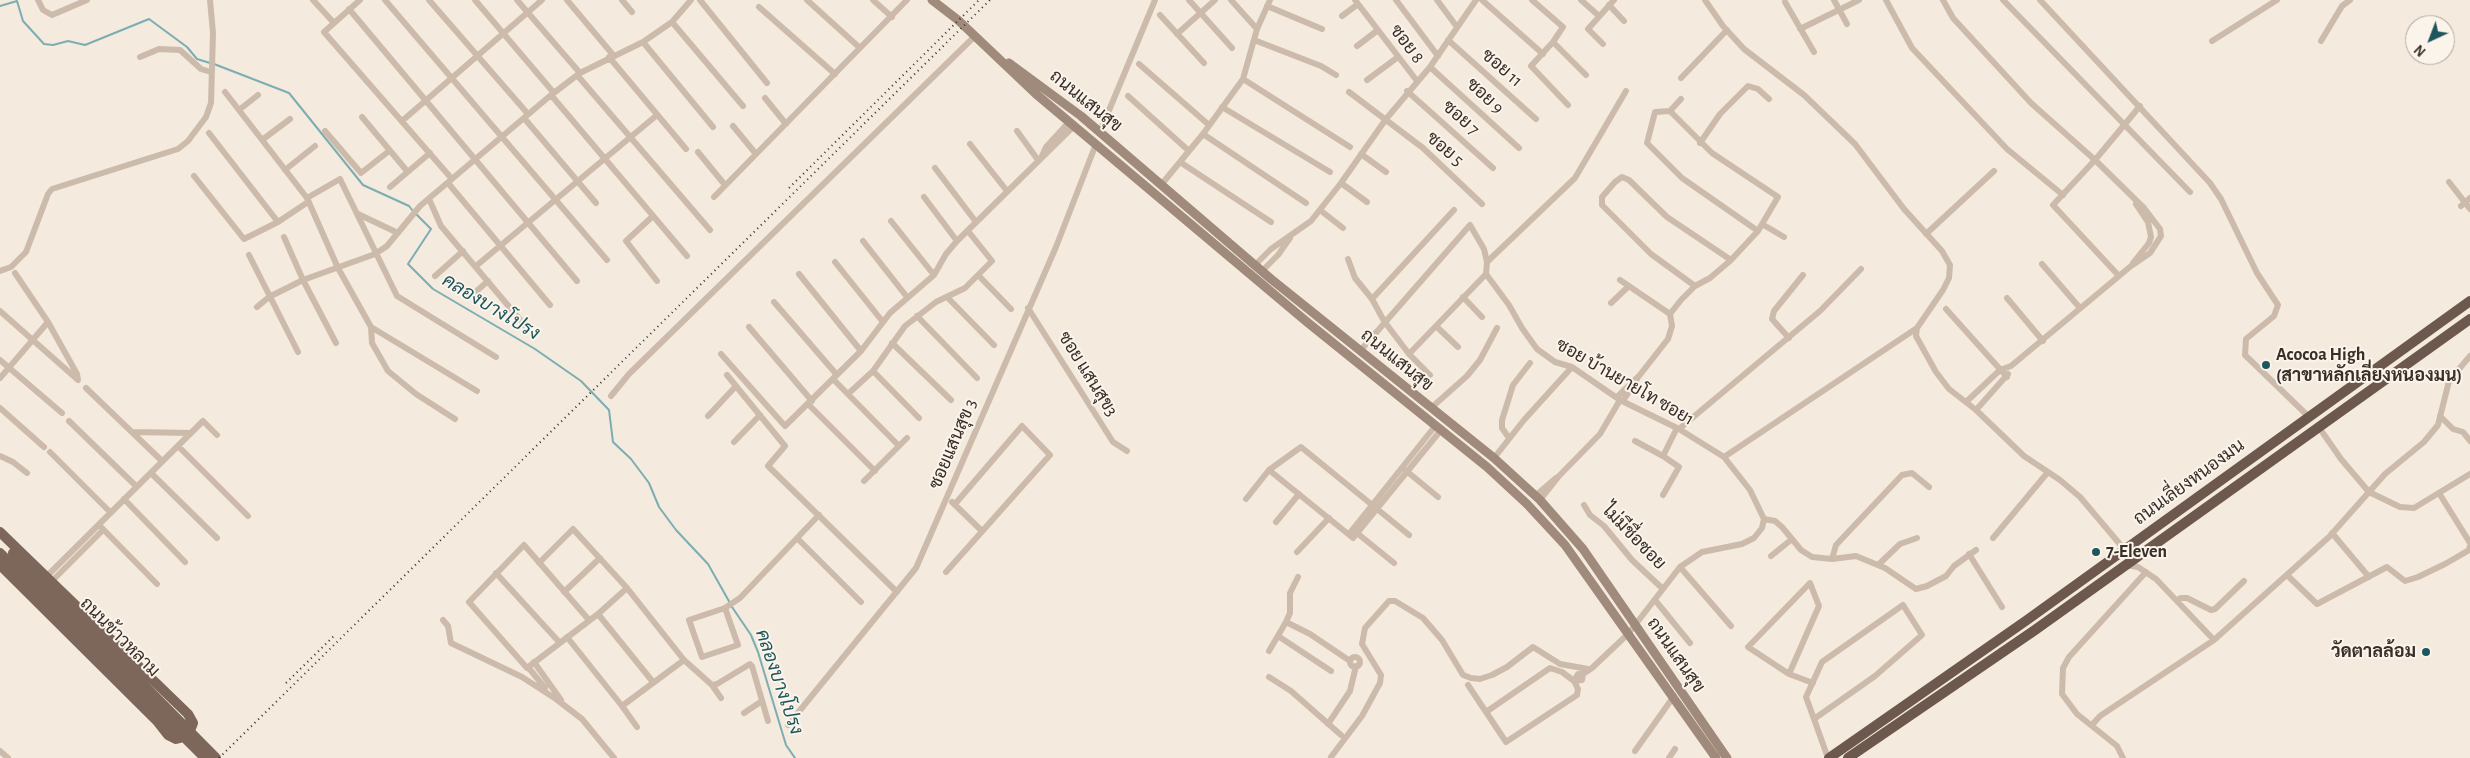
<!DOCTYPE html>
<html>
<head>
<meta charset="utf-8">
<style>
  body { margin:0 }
  #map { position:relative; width:2470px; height:758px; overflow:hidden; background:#f4eade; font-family:"Alegreya Sans",sans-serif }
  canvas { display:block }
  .north { position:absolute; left:2405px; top:15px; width:50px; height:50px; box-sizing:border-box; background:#fbf4eb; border:1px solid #ada59d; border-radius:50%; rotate:223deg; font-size:14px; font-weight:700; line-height:20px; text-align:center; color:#392f29 }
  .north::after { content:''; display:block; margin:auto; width:18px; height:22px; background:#1d565d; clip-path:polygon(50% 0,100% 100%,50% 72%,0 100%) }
</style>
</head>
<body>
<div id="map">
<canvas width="2470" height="758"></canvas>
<div class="north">N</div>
</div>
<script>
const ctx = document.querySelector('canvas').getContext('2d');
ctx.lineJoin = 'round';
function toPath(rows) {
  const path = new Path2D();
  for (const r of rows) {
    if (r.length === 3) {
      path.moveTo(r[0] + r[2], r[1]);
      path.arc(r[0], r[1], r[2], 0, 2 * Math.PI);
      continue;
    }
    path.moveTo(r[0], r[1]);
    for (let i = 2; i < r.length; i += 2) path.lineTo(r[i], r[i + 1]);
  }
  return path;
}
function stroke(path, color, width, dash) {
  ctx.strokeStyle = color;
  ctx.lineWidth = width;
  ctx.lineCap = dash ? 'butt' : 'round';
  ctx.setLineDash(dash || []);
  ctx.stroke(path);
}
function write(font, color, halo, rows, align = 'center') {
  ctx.font = font + ' "Alegreya Sans",Sarabun,sans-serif';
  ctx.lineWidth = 4;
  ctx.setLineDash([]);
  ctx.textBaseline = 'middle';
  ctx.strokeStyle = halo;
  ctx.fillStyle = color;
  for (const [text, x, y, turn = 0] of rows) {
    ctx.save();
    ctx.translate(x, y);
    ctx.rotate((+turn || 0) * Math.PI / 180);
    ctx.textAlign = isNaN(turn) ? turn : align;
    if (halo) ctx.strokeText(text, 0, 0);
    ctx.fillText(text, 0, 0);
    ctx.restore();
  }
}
stroke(toPath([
  [0,6,17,1,23,21,44,44,53,45,68,41,85,45,149,19,187,47,197,59,210,63],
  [214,64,289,93,363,185,409,206,413,211],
  [416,214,431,229,408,264,433,289,535,349,581,381,609,410,613,442,631,459,649,483,659,507,676,530,708,564,730,603],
  [732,607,751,635,758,652,786,745,795,758]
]), '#7cadb2', 2);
stroke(toPath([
  [38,0,43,10,52,15,87,0],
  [313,0,334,23],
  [360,0,324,32,452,179],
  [385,0,607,260],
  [429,0,528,114],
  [475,0,554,93],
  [517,0,580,73],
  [567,0,614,56],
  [622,0,632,12],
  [700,0,767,83],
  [807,0,860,48],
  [873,0,892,17],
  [1189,0,1232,48],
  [1231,0,1257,29],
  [1355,0,1417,81],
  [1396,0,1438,56],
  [1437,0,1457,27],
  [1482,0,1543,54],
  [1532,0,1563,27,1553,42,1531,66,1568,105],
  [1581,0,1599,16],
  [1705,0,1723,26,1744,49,1804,95,1855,144,1904,209,1942,251,1950,265,1949,278,1943,290,1917,328,1916,336,1936,372,1949,389,1976,410,2024,456,2060,480,2080,497,2124,549],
  [1834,0,1847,24],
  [1886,0,1912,48,2007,149,2063,195],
  [1943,0,1953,18,2031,103,2095,160,2144,208,2160,229,2161,236,2150,253,2131,266,2011,366,2000,370,1966,402],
  [2003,0,2190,192],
  [2040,0,2210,183,2221,199,2257,273,2278,305,2274,316,2246,339,2245,355,2308,416],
  [1785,2,1814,52],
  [1609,5,1624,21],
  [1267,6,1322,29],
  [759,7,835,74],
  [349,9,577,281],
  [1160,15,1204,63],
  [1342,16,1358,4],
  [672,22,743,106],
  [1800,29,1859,0],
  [1177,34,1215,0],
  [1254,40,1321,66,1336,75],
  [1448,40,1536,119],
  [2212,41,2277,0],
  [2321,41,2342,6,2350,0],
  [643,42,713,127],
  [1553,42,1586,75],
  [1603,44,1588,29,1614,0],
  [1357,46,1378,30],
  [140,57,159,49,180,50,201,69,211,72],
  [609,57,686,149],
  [1139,64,1209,125],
  [1430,67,1519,148],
  [577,75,710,230],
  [1681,78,1727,30],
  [1243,79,1350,147],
  [1367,80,1398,57],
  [1407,91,1493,168],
  [225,92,307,198,338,268,371,327,477,391],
  [1349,92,1423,148,1482,204],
  [551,95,687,256],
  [1128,96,1189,151],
  [765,98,786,124],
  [1681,99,1670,111,1655,112,1647,143,1682,178,1758,231],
  [1222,107,1330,172],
  [239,110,258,95],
  [362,117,407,171],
  [524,118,596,203],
  [402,121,542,0],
  [733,126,756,154],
  [325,131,361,173,389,151],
  [1017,131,1038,160],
  [1100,132,1155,0],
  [209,133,278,222],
  [1203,134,1306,203],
  [262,140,290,119],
  [1700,143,1720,114,1748,86,1758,89,1769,99],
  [970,144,1007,191],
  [698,152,725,185],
  [1361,154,1386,172],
  [1042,156,1046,147,1069,122],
  [1180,162,1271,222],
  [935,168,976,222],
  [285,170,315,146],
  [194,176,244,239,278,222,308,202],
  [2449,182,2470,209],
  [448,183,550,305],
  [1341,183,1367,202],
  [1161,185,1203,134,1243,79,1257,29,1270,0],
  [390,187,430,153],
  [714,197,907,0],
  [924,197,957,241],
  [307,198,340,179,397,296,496,357],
  [429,199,441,226,527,328],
  [2461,206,2470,198],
  [1320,210,1343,228],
  [358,214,398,233],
  [653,216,626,241,657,281],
  [891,221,934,275],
  [1762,224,1784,237],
  [1926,234,1994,171],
  [284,237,303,280,336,343],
  [863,241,907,297],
  [249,255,298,352],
  [1348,259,1355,278,1372,299,1384,321,1409,354,1430,375],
  [835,262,883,322],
  [2133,263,2149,243,2151,237,2148,222,2136,204],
  [2042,264,2080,308],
  [1255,265,1271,249,1311,221,1341,183,1386,119,1430,67,1476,0],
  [476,266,657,115],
  [0,271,11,267,26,252,48,194,52,189,178,149,188,141,206,117,211,103,213,33,210,0],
  [1262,271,1278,255,1290,238],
  [799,274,861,351],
  [1486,274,1509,305,1522,328,1537,349,1555,362,1572,367,1620,400,1679,429,1724,457,1750,490,1764,519,1762,528,1754,538,1742,544,1702,552,1680,567,1628,634,1592,668,1583,674,1578,674,1574,681],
  [435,276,463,251],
  [979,276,1011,309],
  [2119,276,2053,205,2095,160,2140,106],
  [1620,280,1670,314],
  [1695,286,1651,254,1602,205,1602,197,1615,182,1622,177,1629,180,1667,217,1731,260],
  [472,295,488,281],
  [1463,297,1482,317],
  [948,298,994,345],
  [2007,298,2043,341],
  [1372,299,1454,210],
  [774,302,837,375],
  [1611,303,1629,286],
  [257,307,269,297,303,280,375,254,387,246,420,206,551,95,580,73,643,42,672,22,691,0],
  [1028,308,1113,442,1127,451],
  [1946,309,2007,377],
  [0,311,78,380,77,374,48,322,15,273],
  [917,316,977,378],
  [1436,326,1458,347],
  [371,327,372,343,388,371,416,394,455,419],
  [749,327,812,401],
  [1789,338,1772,319,1774,311,1803,275],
  [892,343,951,400],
  [1360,351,1470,225,1484,249,1487,262],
  [721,354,785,426,861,351,890,313,934,275,946,254,957,241,1074,126],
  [1409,354,1486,274,1487,262,1575,178,1626,91],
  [0,360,62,413],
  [873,371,919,418],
  [727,375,785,446,768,466,897,592],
  [0,378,48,322],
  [833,379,899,446],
  [86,388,162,461],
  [848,394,873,371,905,326,936,302,965,288,992,261,968,231],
  [611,396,629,374,975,36],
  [1617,397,1639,376,1668,339,1672,326,1670,314,1681,300,1695,286,1710,278,1731,260,1758,231,1778,197,1712,153,1670,111],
  [1623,401,1637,379],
  [809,405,875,471],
  [0,408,44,447],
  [1431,408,1467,376,1480,360,1497,328],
  [1976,410,2008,374],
  [708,416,736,386],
  [2440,416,2453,429,2463,432,2470,441],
  [69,421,137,487],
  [2318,426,2341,459,2369,492,2400,507,2414,508,2470,474],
  [1679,429,1820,311,1861,269],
  [133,432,191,433],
  [1509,438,1502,428,1502,420,1513,385,1530,363],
  [1635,441,1663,456,1677,428],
  [734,442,760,415],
  [178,446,248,516],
  [50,452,111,513],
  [0,456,13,462,27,473],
  [1663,456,1679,467,1663,495],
  [1724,457,1917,328],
  [1494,458,1524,420,1572,367],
  [1404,469,1438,497],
  [1269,470,1353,538,1441,430],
  [151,473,217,538],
  [864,481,907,438],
  [2439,493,2470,543],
  [1535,496,1556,478],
  [124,499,185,562],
  [1246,499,1269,470,1301,447,1409,535],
  [1540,500,1559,476,1600,434,1620,400],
  [952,502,982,531],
  [1584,505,1590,515,1604,526,1632,560,1663,589],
  [1764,519,1775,521,1782,527,1801,550,1812,557,1832,559,1856,556,1885,568,1916,589,1927,586,1946,576,1954,566,1976,550],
  [1276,522,1299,494],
  [99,525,157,584],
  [1357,533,1394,563],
  [2332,533,2369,577],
  [1349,534,1436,425],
  [797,538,861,602],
  [1993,538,2048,472],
  [1297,552,1329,518],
  [1969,554,2002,607],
  [1771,556,1792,539],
  [1832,559,1836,545,1902,475,1912,473,1929,487],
  [539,563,573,529,627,588,684,660,712,685,717,684,750,664,752,666,768,721],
  [1878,565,1900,544,1917,538],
  [2126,565,2138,567,2156,579,2214,640],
  [1680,567,1731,626],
  [946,572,1050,455,1022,426,955,504],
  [496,573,560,643],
  [47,576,203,421,217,435],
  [2288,576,2317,604,2387,567,2405,581,2418,577,2445,564,2469,550,2470,546],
  [1298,577,1290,593,1290,613,1286,622,1310,634,1350,661],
  [52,581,103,530],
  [564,592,600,558],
  [1655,600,1690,643],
  [2177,600,2181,598,2187,598,2211,610,2215,609,2244,581],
  [725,608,738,645,702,657,689,620,725,608],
  [725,608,740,598,819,515],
  [598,614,653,682],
  [443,620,448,626,451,643,522,677,556,699,582,719,614,758],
  [589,620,524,545,469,602,527,668,598,614,627,588],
  [1278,636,1331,671],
  [567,637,622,706,637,727],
  [1269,651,1286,622],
  [1355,662,5],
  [534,662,561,700],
  [528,667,545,688],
  [1789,674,1819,606,1810,583,1748,647,1789,674,1813,683],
  [1269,677,1291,691,1341,735],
  [1574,681,1582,680,1583,674],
  [712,685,721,698],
  [1468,685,1506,742,1577,695,1578,689,1574,681,1562,672,1550,668,1486,712],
  [622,706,684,660],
  [744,713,762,701],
  [1814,719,1875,676,1922,635,1903,605,1822,662,1806,697,1814,719,1828,758],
  [1328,724,1350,691,1356,666],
  [788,725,916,568,1056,247,1096,144],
  [2092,725,2100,716,2214,640,2329,537,2385,474,2424,442,2438,425,2449,381,2470,356],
  [0,751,8,758],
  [1635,751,1674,696],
  [1331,757,1362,716,1380,683,1381,675,1362,644,1365,628,1389,601,1395,601,1423,618,1442,640,1463,675,1471,678,1480,679,1492,675,1507,667,1533,647,1560,664,1588,669],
  [1669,758,1675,749],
  [2123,758,2117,746,2077,714,2062,694,2063,668,2069,657,2146,572]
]), '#cba', 6);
stroke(toPath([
  [932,0,958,20,1036,94,1307,322,1487,467,1527,504,1565,545,1716,758],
  [1009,63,1081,116,1271,279,1494,458,1540,500,1583,549,1727,758]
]), '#a08a7b', 9);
stroke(toPath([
  [0,532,188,714,193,723,188,736,176,739,168,735,157,721,0,565],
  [0,553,205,758],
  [13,553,216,758]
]), '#7c675a', 10);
stroke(toPath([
  [1829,758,2027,620,2470,301],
  [1848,758,2035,630,2470,319]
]), '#6c584d', 10);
stroke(toPath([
  [789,188,979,0],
  [286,683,335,635],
  [219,758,990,0]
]), '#392f29', 2, [1, 4]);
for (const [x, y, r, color] of [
  [2266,365,5,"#1d565d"],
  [2096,552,5,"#1d565d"],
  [2426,652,5,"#1d565d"]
]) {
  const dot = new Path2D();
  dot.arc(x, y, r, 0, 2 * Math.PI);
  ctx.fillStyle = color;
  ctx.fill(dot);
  stroke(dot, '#fbf4eb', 2);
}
write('18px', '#392f29', '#fbf4eb', [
  ["ซอย 8",1407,44,53],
  ["ซอย 11",1502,68,41],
  ["ซอย 9",1485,96,43],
  ["ถนนแสนสุข",1086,101,39],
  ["ซอย 7",1461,118,42],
  ["ซอย 5",1445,149,41],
  ["ถนนแสนสุข",1397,360,39],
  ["ซอย แสนสุข3",1088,374,58],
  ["ซอย บ้านยายโท ซอย1",1625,382,30],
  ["ซอยแสนสุข 3",953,444,-67],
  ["ถนนเลี่ยงหนองมน",2189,482,-36],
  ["ไม่มีชื่อซอย",1634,537,46],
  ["ถนนข้าวหลาม",120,637,45],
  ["ถนนแสนสุข",1676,655,55]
]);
write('bold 18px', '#392f29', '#fbf4eb', [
  ["Acocoa High",2276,355],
  ["(สาขาหลักเลี่ยงหนองมน)",2276,376],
  ["7-Eleven",2106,552],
  ["วัดตาลล้อม",2416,652,"right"]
], 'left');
write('italic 19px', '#1d565d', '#fbf4eb', [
  ["คลองบางโปรง",491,307,31],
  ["คลองบางโปรง",779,682,71]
]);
</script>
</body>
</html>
